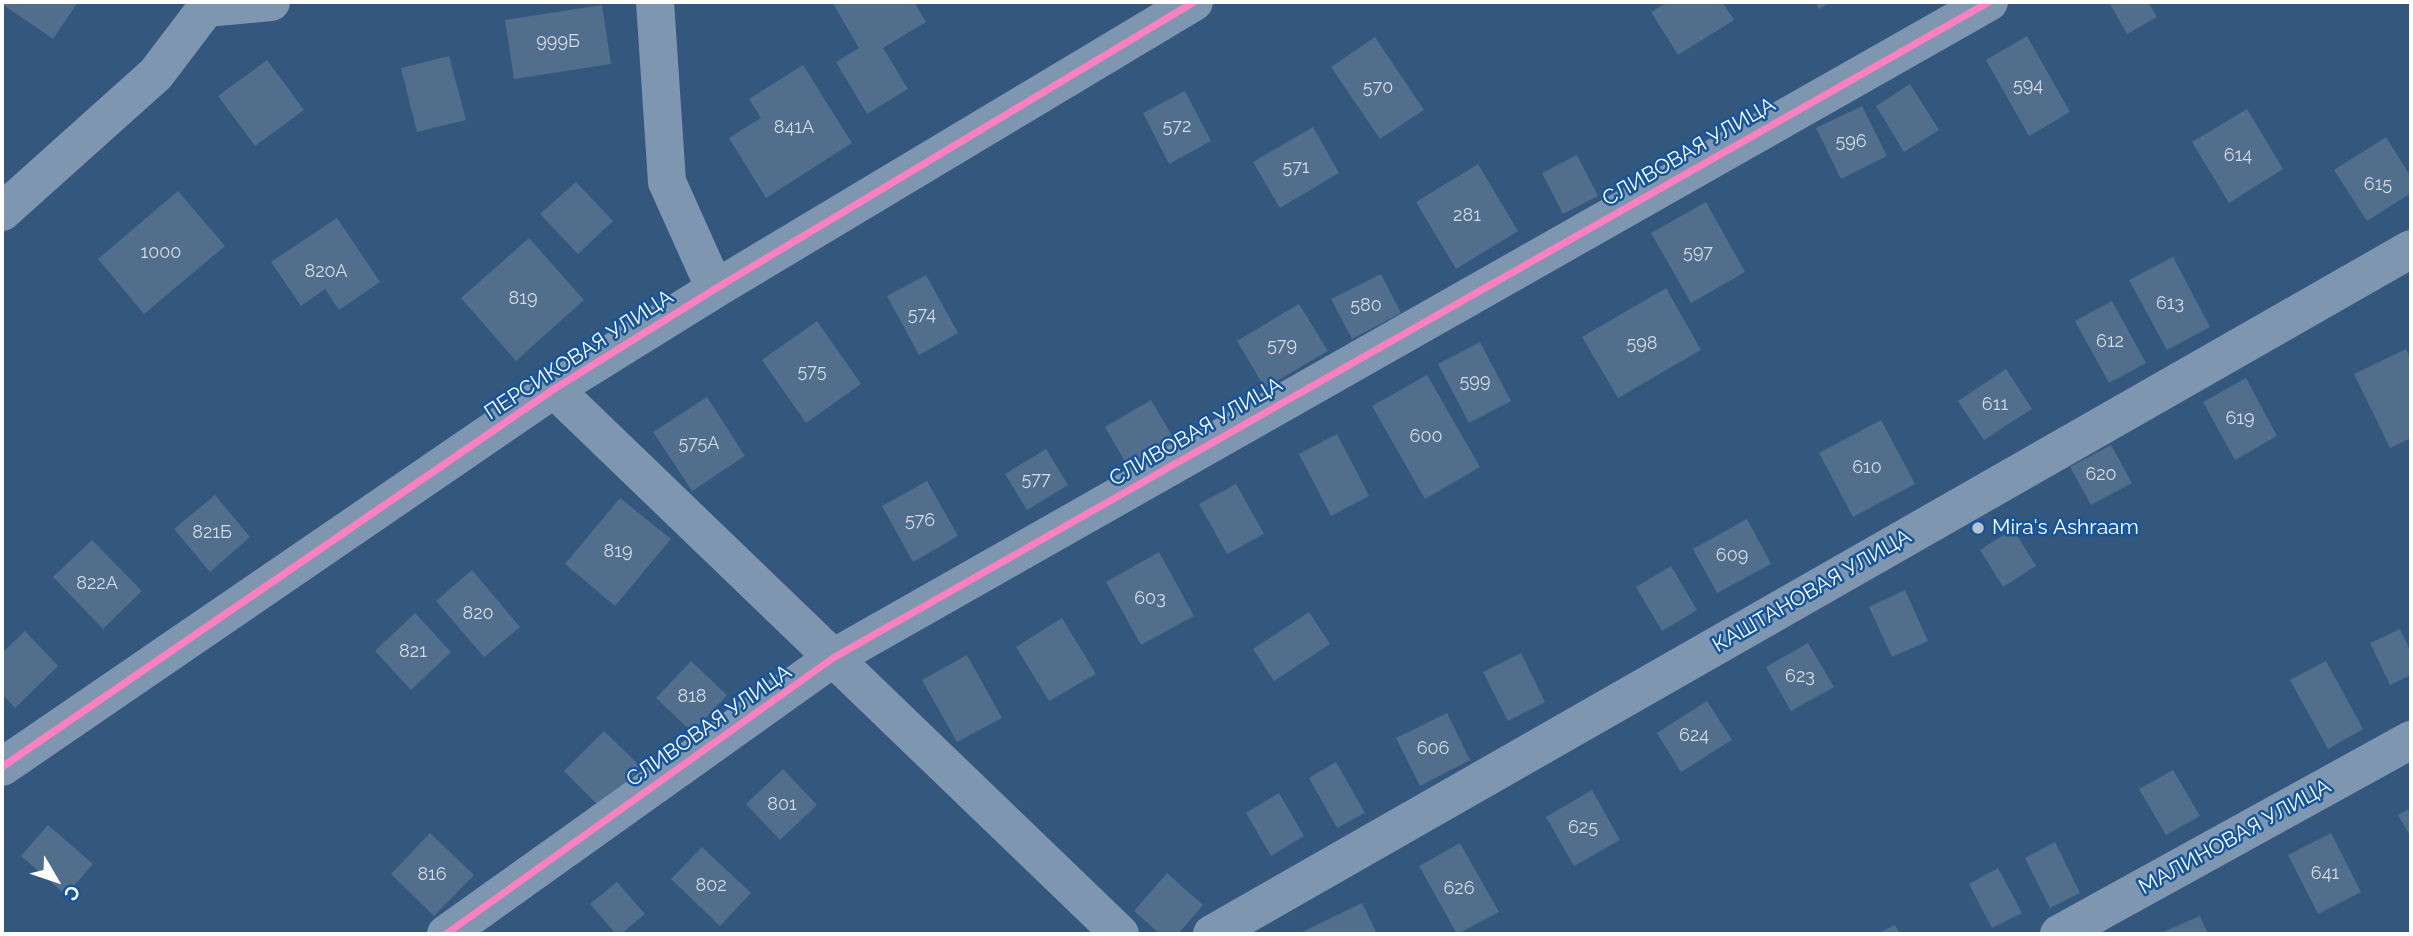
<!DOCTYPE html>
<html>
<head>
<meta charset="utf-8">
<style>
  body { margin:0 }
  #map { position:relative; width:2413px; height:936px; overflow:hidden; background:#34577e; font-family:Raleway,sans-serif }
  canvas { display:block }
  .frame { position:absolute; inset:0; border:4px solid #fff; pointer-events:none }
  .north { position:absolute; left:21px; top:845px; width:70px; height:70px; -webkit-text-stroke:5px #14559e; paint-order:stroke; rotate:129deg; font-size:19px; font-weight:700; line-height:28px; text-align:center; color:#fff }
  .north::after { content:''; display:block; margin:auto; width:24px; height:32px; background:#fff; clip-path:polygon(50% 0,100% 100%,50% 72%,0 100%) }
</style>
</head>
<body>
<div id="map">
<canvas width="2413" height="936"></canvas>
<div class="frame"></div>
<div class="north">С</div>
</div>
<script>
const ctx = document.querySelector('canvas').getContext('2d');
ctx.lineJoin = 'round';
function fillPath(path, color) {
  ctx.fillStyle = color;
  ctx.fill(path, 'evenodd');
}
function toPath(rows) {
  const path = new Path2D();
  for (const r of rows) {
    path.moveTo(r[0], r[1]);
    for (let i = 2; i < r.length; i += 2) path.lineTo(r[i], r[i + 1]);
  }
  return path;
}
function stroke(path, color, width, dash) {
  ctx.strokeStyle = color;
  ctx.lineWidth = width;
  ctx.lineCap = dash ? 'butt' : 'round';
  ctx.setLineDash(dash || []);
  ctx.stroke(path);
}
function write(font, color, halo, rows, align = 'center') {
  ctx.font = font + ' Raleway,sans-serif';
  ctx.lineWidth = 5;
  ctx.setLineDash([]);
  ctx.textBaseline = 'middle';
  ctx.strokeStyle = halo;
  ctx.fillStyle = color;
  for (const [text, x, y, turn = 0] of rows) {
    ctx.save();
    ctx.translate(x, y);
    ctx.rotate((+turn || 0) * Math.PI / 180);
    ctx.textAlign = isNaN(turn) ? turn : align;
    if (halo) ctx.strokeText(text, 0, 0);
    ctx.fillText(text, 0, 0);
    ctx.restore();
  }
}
fillPath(toPath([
  [2,2,78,2,53,39,2,4],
  [832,2,914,2,926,22,883,48,908,89,867,114,836,62,859,48],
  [1668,2,1722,2,1734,20,1678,55,1651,12],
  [1815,2,1831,2,1819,9],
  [2109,2,2148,2,2157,17,2127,34],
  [602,5,611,64,514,79,505,20],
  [2027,36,2070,112,2029,136,1986,60],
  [1375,37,1424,110,1380,139,1331,67],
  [449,56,466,120,417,132,401,68],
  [267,60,304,110,255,146,218,96],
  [803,65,852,143,766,198,729,138,761,118,749,99],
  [1910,84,1939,130,1904,152,1876,106],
  [1185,91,1211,141,1169,164,1143,113],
  [1862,106,1887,156,1841,179,1816,128],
  [2247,109,2283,169,2229,203,2192,142],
  [1313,127,1339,173,1280,208,1253,162],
  [2386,137,2411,177,2411,193,2367,221,2334,170],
  [1577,155,1598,196,1563,214,1542,173],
  [1478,164,1518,231,1456,269,1416,202],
  [576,182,613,221,578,254,540,214],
  [178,191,225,246,144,314,98,259],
  [1706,202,1745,272,1691,303,1651,233],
  [337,218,380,282,339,310,325,289,301,306,271,262],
  [529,238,584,300,516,361,461,298],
  [2173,257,2210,327,2167,350,2129,280],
  [1381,274,1401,313,1352,339,1331,299],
  [926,275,958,333,919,355,887,296],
  [1666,288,1701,350,1618,398,1582,337],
  [2112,301,2146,363,2109,383,2075,321],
  [1299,304,1328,351,1265,388,1237,341],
  [817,321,861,384,806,423,762,360],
  [1480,342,1511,401,1469,423,1438,364],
  [2406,349,2411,360,2411,438,2390,448,2354,374],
  [2006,369,2032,409,1984,440,1958,401],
  [1427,375,1480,467,1425,499,1372,406],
  [2246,378,2277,436,2235,460,2203,402],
  [707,397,745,456,692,491,653,432],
  [1151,400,1181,451,1135,479,1105,427],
  [1881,420,1915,484,1853,517,1819,453],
  [1337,434,1369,496,1331,516,1299,454],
  [2111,445,2132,483,2091,505,2070,467],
  [1046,449,1068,485,1027,510,1005,474],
  [927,481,958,536,913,562,882,506],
  [1236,484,1264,534,1227,554,1199,504],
  [215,495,250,537,210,572,174,529],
  [620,498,671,539,615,606,565,564],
  [1747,519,1771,564,1717,593,1693,549],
  [2013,529,2036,566,2003,587,1980,550],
  [92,540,142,591,103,629,53,577],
  [1159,552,1194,616,1141,645,1106,582],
  [1671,566,1697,610,1662,631,1636,587],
  [472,570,520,627,484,657,436,601],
  [1905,590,1928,641,1892,657,1869,607],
  [1309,612,1330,644,1274,681,1253,649],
  [415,613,451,652,411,690,375,651],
  [1062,618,1096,674,1049,701,1016,647],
  [2400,629,2411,652,2411,675,2390,685,2370,643],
  [25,631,58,666,15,708,2,694,2,653],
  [1808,643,1834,687,1791,711,1766,667],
  [1521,653,1545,702,1508,721,1483,672],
  [967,655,1002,718,957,742,922,680],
  [691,661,727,695,692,732,656,698],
  [2326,661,2363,729,2328,749,2290,680],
  [1707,701,1732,740,1681,772,1657,733],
  [1447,713,1470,760,1420,786,1396,738],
  [604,731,641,767,601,808,564,771],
  [1336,762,1365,813,1337,828,1309,778],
  [783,769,817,805,780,840,746,804],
  [2173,770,2200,816,2166,835,2139,789],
  [1592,790,1620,840,1574,866,1546,817],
  [1279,793,1304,836,1271,856,1246,813],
  [2411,808,2411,837,2398,815],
  [48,825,93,864,66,895,21,856],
  [430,833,474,875,434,916,391,874],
  [2331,833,2361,892,2318,914,2288,855],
  [2055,842,2080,893,2050,908,2025,858],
  [1460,843,1499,912,1457,934,1419,866],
  [702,847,751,893,720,926,671,879],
  [1998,868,2022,913,1992,928,1969,884],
  [1167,873,1203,905,1178,934,1160,934,1134,911],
  [617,882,645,914,621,934,616,934,590,904],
  [1362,903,1377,934,1298,934],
  [2200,916,2208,934,2158,934],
  [1895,925,1900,934,1876,934]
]), '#516e8d');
stroke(toPath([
  [655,2,667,182,715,289],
  [206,8,271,2],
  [2,212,156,74,206,8,207,2],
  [554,389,1120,934],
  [2,767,554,389,715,289,1194,2],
  [446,934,833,658,1989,2],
  [1212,934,2411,249],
  [2059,934,2411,740]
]), '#7f96b0', 38);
stroke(toPath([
  [2,767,554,389,715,289,1194,2],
  [446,934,833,658,1989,2]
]), '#ff80c0', 7);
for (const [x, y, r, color] of [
  [1978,528,7,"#b8c4d2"]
]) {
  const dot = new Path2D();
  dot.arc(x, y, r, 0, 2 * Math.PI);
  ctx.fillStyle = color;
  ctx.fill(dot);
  stroke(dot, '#14559e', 2.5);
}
write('18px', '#d4dbe2', null, [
  ["999Б",558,42],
  ["594",2028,86],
  ["570",1378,88],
  ["572",1177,127],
  ["841А",794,128],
  ["596",1851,142],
  ["614",2238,156],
  ["571",1296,168],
  ["615",2378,185],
  ["281",1467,216],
  ["1000",161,253],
  ["597",1698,253],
  ["820А",326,272],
  ["819",523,299],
  ["613",2170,304],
  ["580",1366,306],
  ["574",922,315],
  ["612",2110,342],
  ["598",1642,344],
  ["579",1282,346],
  ["575",812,372],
  ["599",1475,382],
  ["611",1995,405],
  ["619",2240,419],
  ["600",1426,437],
  ["575А",699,444],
  ["610",1867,468],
  ["620",2101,475],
  ["577",1036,480],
  ["576",920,521],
  ["821Б",212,533],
  ["819",618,552],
  ["609",1732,556],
  ["822А",97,584],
  ["603",1150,599],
  ["820",478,614],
  ["821",413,652],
  ["623",1800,677],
  ["818",692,697],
  ["624",1694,736],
  ["606",1433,749],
  ["801",782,805],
  ["625",1583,828],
  ["641",2325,874],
  ["816",432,875],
  ["802",711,886],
  ["626",1459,889]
]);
write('21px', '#fff', '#14559e', [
  ["СЛИВОВАЯ УЛИЦА",1689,152,-30],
  ["ПЕРСИКОВАЯ УЛИЦА",579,355,-33],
  ["СЛИВОВАЯ УЛИЦА",1196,432,-30],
  ["КАШТАНОВАЯ УЛИЦА",1812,591,-30],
  ["СЛИВОВАЯ УЛИЦА",709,726,-35],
  ["МАЛИНОВАЯ УЛИЦА",2235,837,-29]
]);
write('21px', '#fff', '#14559e', [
  ["Mira's Ashraam",1992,528]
], 'left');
</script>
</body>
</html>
